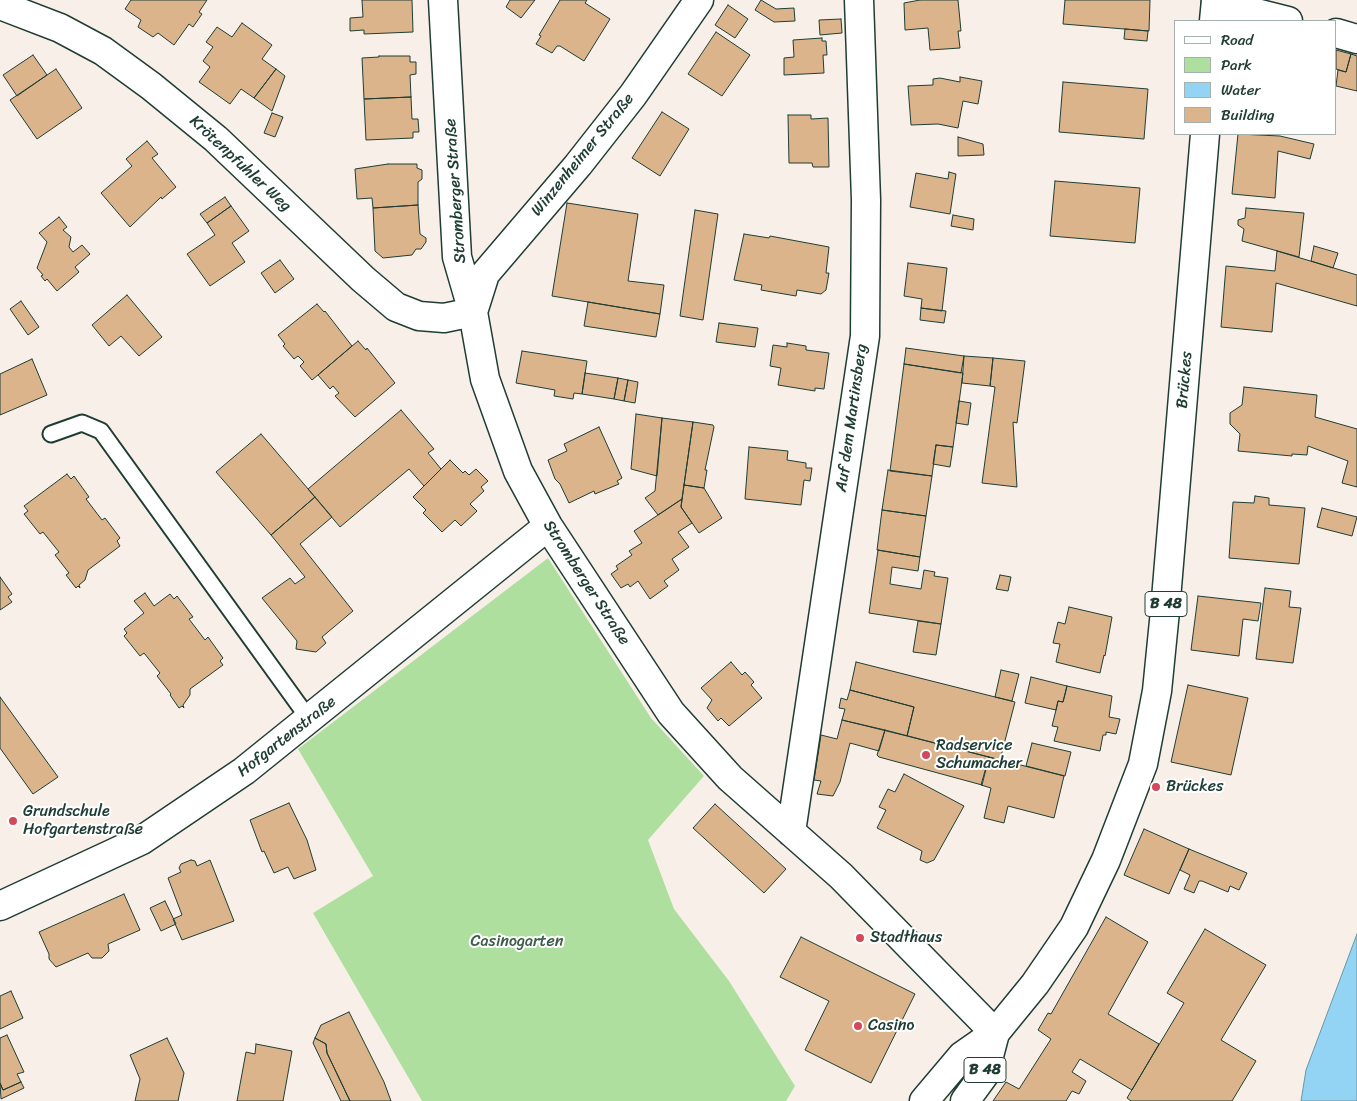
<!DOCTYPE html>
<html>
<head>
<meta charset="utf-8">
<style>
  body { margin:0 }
  #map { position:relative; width:1357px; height:1101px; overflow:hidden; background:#f8f0e8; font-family:Sriracha,sans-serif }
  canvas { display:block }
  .legend { position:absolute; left:1174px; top:20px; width:162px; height:115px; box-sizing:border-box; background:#fff; border:1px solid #a5b1ae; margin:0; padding:6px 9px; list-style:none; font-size:15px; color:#1f3d34 }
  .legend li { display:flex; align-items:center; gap:10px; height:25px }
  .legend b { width:25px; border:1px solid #a5b1ae }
</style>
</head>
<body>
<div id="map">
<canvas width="1357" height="1101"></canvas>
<ul class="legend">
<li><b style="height:6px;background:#fff"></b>Road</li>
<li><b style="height:14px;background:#afdf9f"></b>Park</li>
<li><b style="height:14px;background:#93d4f4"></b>Water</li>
<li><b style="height:14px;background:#dbb48c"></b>Building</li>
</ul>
</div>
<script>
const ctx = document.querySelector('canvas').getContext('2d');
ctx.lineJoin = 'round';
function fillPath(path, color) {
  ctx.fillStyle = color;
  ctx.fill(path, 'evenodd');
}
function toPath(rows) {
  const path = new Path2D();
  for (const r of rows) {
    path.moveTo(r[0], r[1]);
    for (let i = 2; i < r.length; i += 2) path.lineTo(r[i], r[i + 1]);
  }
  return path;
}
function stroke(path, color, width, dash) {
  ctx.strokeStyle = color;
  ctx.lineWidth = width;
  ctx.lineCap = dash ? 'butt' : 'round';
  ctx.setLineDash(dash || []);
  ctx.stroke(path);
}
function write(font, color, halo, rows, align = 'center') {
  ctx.font = font + ' Sriracha,sans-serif';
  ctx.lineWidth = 4;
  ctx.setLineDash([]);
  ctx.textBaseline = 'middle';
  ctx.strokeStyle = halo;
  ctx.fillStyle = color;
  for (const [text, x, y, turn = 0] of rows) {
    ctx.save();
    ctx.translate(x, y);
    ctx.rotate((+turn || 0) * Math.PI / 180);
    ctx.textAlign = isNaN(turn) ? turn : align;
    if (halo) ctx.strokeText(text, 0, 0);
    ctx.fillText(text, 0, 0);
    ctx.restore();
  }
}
fillPath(toPath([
  [548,558,651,718,704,776,648,840,674,909,729,981,795,1086,786,1101,422,1101,313,913,373,876,298,749]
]), '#afdf9f');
const water = toPath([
  [1357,934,1357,1101,1301,1101,1306,1070,1357,934]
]);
fillPath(water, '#93d4f4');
stroke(water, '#6598a7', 1);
const building = toPath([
  [131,0,207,0,199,12,202,14,193,27,189,24,174,45,158,33,153,37,138,27,141,20,125,9,131,0],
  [362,0,412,0,413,32,364,34,364,30,350,31,350,18,363,17,362,0],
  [510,0,535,0,521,18,506,7,510,0],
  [560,0,587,0,585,3,610,19,584,61,560,46,557,46,552,53,536,44,541,36,539,35,560,0],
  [761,0,776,9,794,8,795,21,774,22,755,10,761,0],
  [920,0,958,0,961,31,958,31,960,48,930,50,928,28,905,30,904,3,920,0],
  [1065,0,1150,0,1149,31,1063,24,1065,0],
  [728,5,748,19,735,38,715,25,728,5],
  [841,19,842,33,820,35,819,20,841,19],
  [242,23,272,45,262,59,276,69,254,98,241,89,230,104,199,82,210,67,203,61,213,47,206,42,217,27,232,37,242,23],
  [1125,29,1148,31,1147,41,1124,39,1125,29],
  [716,32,750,55,722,96,688,74,716,32],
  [822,38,822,41,826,41,827,55,823,55,824,73,784,75,784,58,794,57,793,40,822,38],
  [1336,50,1351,54,1346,72,1336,69,1336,50],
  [1351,54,1357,56,1357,91,1336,86,1338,70,1346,72,1351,54],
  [33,55,47,75,17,96,3,75,33,55],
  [379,56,410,56,410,62,416,62,416,74,410,75,411,97,364,99,362,58,379,57,379,56],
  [56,69,82,108,37,139,10,100,56,69],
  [276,69,285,76,272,111,254,98,276,69],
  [960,77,982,81,978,104,963,101,958,128,938,124,911,125,908,86,933,85,933,79,940,78,960,82,960,77],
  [1063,82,1148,89,1144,139,1059,132,1063,82],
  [411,97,412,119,418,119,419,132,413,132,413,138,366,140,364,99,411,97],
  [662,112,689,129,660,176,632,158,662,112],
  [272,113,283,117,275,137,264,133,272,113],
  [788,115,811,115,811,119,828,118,829,167,813,167,812,163,789,163,788,115],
  [1238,134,1280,136,1314,144,1310,159,1278,151,1275,198,1232,194,1238,134],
  [958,137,983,144,984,155,958,156,958,137],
  [147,141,158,154,152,158,176,187,162,199,161,197,130,227,101,193,132,166,126,159,147,141],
  [388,164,417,164,417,168,422,170,422,179,418,182,418,205,373,208,372,198,357,199,355,169,388,164],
  [949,172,956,174,950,214,910,207,916,173,948,179,949,172],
  [1055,181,1140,188,1135,243,1050,236,1055,181],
  [225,197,231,206,207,223,200,214,225,197],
  [567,203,638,214,628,281,664,285,660,314,552,296,567,203],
  [418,205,420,234,426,238,426,242,421,249,416,249,412,255,383,258,375,251,373,208,418,205],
  [231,206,249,231,232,243,245,262,210,286,187,254,215,235,207,223,231,206],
  [1246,208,1304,213,1299,257,1242,241,1244,229,1238,225,1238,220,1245,218,1246,208],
  [695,210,718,214,703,320,680,316,695,210],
  [953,215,974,219,973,230,951,226,953,215],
  [59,217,67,227,63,230,71,237,69,247,73,252,82,245,90,254,75,267,79,272,57,291,47,279,45,281,41,276,43,275,37,268,47,242,39,233,59,217],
  [744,234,769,238,770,236,829,247,826,273,829,273,826,290,821,294,797,290,796,296,761,290,762,285,734,280,744,234],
  [1314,246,1338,253,1333,268,1311,261,1314,246],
  [1277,251,1357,275,1357,306,1276,283,1272,332,1221,327,1226,266,1275,271,1277,251],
  [280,260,294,279,275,293,261,273,280,260],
  [908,263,947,268,942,311,921,308,922,299,904,296,908,263],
  [127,295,162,337,139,356,121,336,109,346,92,325,127,295],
  [21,301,39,327,28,335,10,309,21,301],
  [588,302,660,314,656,337,584,326,588,302],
  [317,304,324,312,325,311,352,346,312,380,300,366,304,362,298,356,294,359,283,346,285,344,278,335,317,304],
  [921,308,946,311,944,323,920,320,921,308],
  [719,323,758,328,755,347,716,342,719,323],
  [358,341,366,350,367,348,395,383,355,417,335,396,339,393,333,386,330,389,318,375,358,341],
  [787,343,806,346,806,350,829,353,824,389,815,388,815,391,778,385,781,368,770,366,773,345,787,347,787,343],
  [906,348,964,356,961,373,904,364,906,348],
  [522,351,587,361,582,394,574,393,573,399,554,396,555,390,516,383,522,351],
  [964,356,993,358,990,386,962,383,964,356],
  [993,358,1025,361,1017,423,1013,422,1017,487,982,483,995,387,990,386,993,358],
  [32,359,47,395,0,415,0,374,32,359],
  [904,364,963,373,953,447,936,445,932,476,890,471,904,364],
  [585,373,618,378,614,399,582,394,585,373],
  [618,378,628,380,624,401,614,399,618,378],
  [628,380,638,382,635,403,624,401,628,380],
  [1244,387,1317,395,1315,417,1357,429,1357,487,1342,483,1348,461,1308,446,1307,455,1292,454,1292,456,1238,451,1240,434,1230,424,1230,413,1242,405,1244,387],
  [959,401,971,403,968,425,956,423,959,401],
  [401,410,434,449,428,453,441,469,424,486,409,469,340,527,308,489,401,410],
  [636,414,662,418,657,476,631,469,636,414],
  [662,418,693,422,682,499,658,515,645,498,655,491,662,418],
  [693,422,713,425,714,427,705,470,707,470,704,488,684,485,693,422],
  [599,427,622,478,617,481,619,484,595,494,594,491,569,503,560,484,555,479,548,460,567,451,564,444,599,427],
  [261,434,315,497,271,535,216,472,261,434],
  [936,445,953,447,950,467,933,464,936,445],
  [749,447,788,451,787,460,806,463,806,468,812,468,810,481,804,480,801,505,745,499,749,447],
  [450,460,463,473,465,471,469,475,476,469,488,481,481,487,484,491,470,504,477,511,461,526,455,520,442,532,423,513,426,510,413,497,450,460],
  [888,470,932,476,926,516,882,510,888,470],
  [67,474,71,479,74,476,89,497,86,499,102,520,105,518,120,538,117,541,120,546,88,570,85,580,79,585,80,588,78,586,76,588,66,575,69,573,55,555,59,552,43,532,40,534,24,514,28,511,24,506,67,474],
  [684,485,704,488,722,518,699,533,681,507,684,485],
  [1255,496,1269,498,1269,505,1305,508,1299,564,1229,558,1233,502,1254,503,1255,496],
  [315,497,332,517,300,544,353,611,322,637,326,643,316,652,296,649,297,641,262,598,290,578,295,584,305,577,271,535,315,497],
  [682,499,681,507,692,523,678,532,689,547,672,559,679,570,664,581,668,586,650,599,638,581,630,587,628,584,621,588,611,574,618,569,616,566,632,555,629,551,642,543,634,531,682,499],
  [1322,508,1357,517,1352,536,1317,527,1322,508],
  [882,510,926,516,920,557,877,550,882,510],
  [878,550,920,557,918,571,892,567,890,584,921,589,924,570,935,572,934,576,948,578,941,624,869,613,878,550],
  [1000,575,1011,577,1008,591,996,589,1000,575],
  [0,577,12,594,8,597,12,602,0,610,0,577],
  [1265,588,1291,591,1289,607,1301,608,1293,663,1256,659,1265,588],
  [145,593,154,606,170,594,174,599,177,596,193,617,189,619,205,640,208,637,223,658,220,661,223,665,190,689,190,695,183,705,184,708,182,706,179,708,170,695,171,694,157,676,160,673,144,653,140,656,124,636,127,633,124,629,144,613,134,601,145,593],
  [1198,596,1261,603,1258,621,1243,619,1239,656,1191,650,1198,596],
  [1069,607,1112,617,1105,656,1104,655,1100,673,1056,662,1060,644,1053,643,1058,622,1065,624,1069,607],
  [918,621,941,624,936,655,913,652,918,621],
  [731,662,742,675,745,672,754,682,751,685,762,698,729,726,721,718,718,721,707,708,712,700,701,688,731,662],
  [856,662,1015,702,1000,760,907,736,914,707,850,690,856,662],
  [1001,670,1019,674,1012,701,995,697,1001,670],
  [1031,677,1067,686,1063,702,1058,701,1056,710,1025,703,1031,677],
  [1188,685,1248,698,1231,775,1171,762,1188,685],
  [1067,686,1112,696,1109,717,1120,719,1116,734,1106,732,1106,735,1103,735,1100,751,1054,741,1058,727,1052,726,1056,710,1058,701,1063,702,1067,686],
  [850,690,914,707,907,736,842,720,845,709,839,708,841,698,847,700,850,690],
  [0,697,58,777,33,794,0,748,0,697],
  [842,720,885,730,879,751,850,743,840,782,833,796,817,794,821,781,814,780,821,735,837,739,842,720],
  [885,730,989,757,982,785,879,757,877,755,885,730],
  [1032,743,1071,752,1065,776,1026,766,1032,743],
  [989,757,1064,776,1054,818,1008,806,1004,823,984,818,991,788,981,785,989,757],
  [904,774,964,806,934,860,927,863,920,860,922,851,877,828,886,810,879,807,888,789,895,792,904,774],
  [289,803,307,840,316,870,294,879,288,867,274,873,264,851,262,852,250,820,289,803],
  [715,804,786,869,764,893,693,828,715,804],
  [1144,829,1189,849,1169,894,1124,875,1144,829],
  [1189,849,1247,873,1239,890,1230,886,1228,892,1202,881,1199,881,1194,893,1184,889,1190,875,1180,870,1189,849],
  [191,860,195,861,197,866,210,860,234,921,182,940,173,919,182,915,168,878,181,872,179,868,181,864,191,860],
  [124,894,140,930,108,944,109,951,102,958,92,958,88,953,56,967,49,959,49,954,39,932,124,894],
  [165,901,176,924,161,931,150,908,165,901],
  [1106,917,1148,942,1108,1014,1159,1044,1132,1090,1080,1059,1072,1072,1086,1081,1079,1094,1072,1091,1066,1101,993,1101,1006,1082,1019,1089,1051,1039,1038,1030,1048,1013,1051,1014,1106,917],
  [1205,929,1266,965,1221,1040,1256,1061,1232,1101,1131,1101,1127,1098,1184,1003,1167,993,1205,929],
  [801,937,915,994,871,1083,805,1050,829,1001,780,977,801,937],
  [11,991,23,1018,0,1029,0,996,11,991],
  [349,1012,384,1082,391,1101,350,1101,327,1053,326,1044,315,1038,321,1025,349,1012],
  [7,1035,24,1072,17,1074,21,1082,3,1090,0,1083,0,1038,7,1035],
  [167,1038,184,1073,178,1101,135,1101,140,1079,130,1055,167,1038],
  [315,1038,326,1044,327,1053,350,1101,341,1101,313,1043,315,1038],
  [256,1044,292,1051,283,1101,237,1101,246,1052,255,1054,256,1044],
  [21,1082,24,1088,1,1099,0,1083,3,1090,21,1082]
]);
fillPath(building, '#dbb48c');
stroke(building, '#1f3d34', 1);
const lane = toPath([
  [51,434,82,423,101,431,309,719]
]);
const street = toPath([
  [443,0,457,257,473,312,485,379,518,471,548,526,671,713,730,778,841,876,995,1033],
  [1216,3,1288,21],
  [0,5,60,28,103,51,151,86,216,139,363,279,396,307,419,316,444,318,473,312],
  [1336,33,1357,39],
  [473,312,485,274,578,165,633,95,699,0],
  [791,832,865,336,866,200,859,0],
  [0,906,142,840,244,771,548,526]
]);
const primary = toPath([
  [1214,21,1216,0],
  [924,1101,962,1056,995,1033,1035,984,1074,927,1106,860,1143,764,1157,691,1165,611,1205,134],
  [965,1101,984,1075,995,1033]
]);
stroke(lane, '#1f3d34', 19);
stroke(street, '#1f3d34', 31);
stroke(primary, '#1f3d34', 31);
stroke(lane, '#fff', 15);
stroke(street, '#fff', 28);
stroke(primary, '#fff', 28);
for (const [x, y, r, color] of [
  [926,755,5,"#d1495b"],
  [1156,787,5,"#d1495b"],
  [13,821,5,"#d1495b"],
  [860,938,5,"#d1495b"],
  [858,1026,5,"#d1495b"]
]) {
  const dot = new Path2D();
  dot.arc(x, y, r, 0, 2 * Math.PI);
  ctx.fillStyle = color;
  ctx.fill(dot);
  stroke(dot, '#fff', 2);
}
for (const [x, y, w] of [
  [1166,604,42],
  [985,1070,42]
]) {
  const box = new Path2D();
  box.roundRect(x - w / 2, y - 12.5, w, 25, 4);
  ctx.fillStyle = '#fff';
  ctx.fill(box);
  stroke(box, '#1f3d34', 1);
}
write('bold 15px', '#1f3d34', null, [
  ["B 48",1166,604],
  ["B 48",985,1070]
]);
write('16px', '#1f3d34', '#fff', [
  ["Winzenheimer Straße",583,155,-51],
  ["Krötenpfuhler Weg",240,164,43],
  ["Stromberger Straße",456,191,-94],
  ["Brückes",1185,380,-85],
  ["Auf dem Martinsberg",852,418,-82],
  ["Stromberger Straße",586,583,57],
  ["Hofgartenstraße",287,737,-38]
]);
write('16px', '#1f3d34', '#fff', [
  ["Radservice",936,746],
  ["Schumacher",936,764],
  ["Brückes",1166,787],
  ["Grundschule",23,812],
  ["Hofgartenstraße",23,830],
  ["Stadthaus",870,938],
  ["Casino",868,1026]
], 'left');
write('16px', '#3c5d49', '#fff', [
  ["Casinogarten",517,942]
]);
</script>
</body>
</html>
